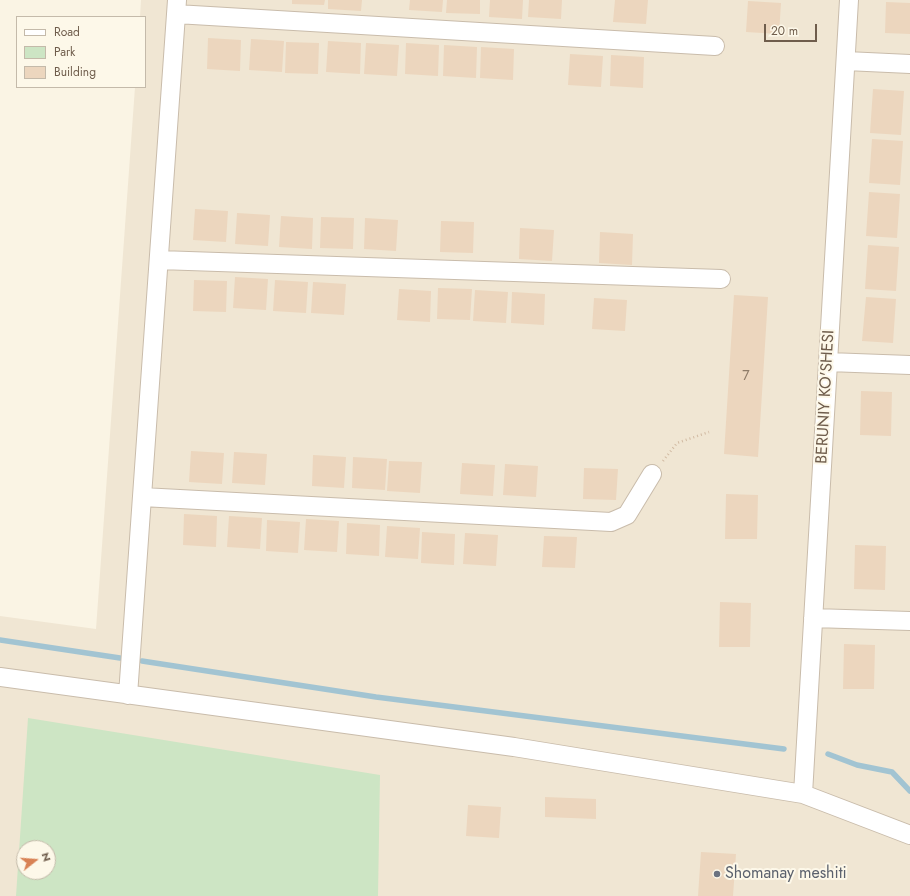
<!DOCTYPE html>
<html>
<head>
<meta charset="utf-8">
<style>
  body { margin:0 }
  #map { position:relative; width:910px; height:896px; overflow:hidden; background:#faf4e4; font-family:Jost,sans-serif }
  canvas { display:block }
  .legend { position:absolute; left:16px; top:16px; width:130px; height:72px; box-sizing:border-box; background:#fdf8e9; border:1px solid #c4baaa; margin:0; padding:5px 7px; list-style:none; font-size:12px; color:#6f5d4c }
  .legend li { display:flex; align-items:center; gap:8px; height:20px }
  .legend b { width:20px; border:1px solid #c4baaa }
  .north { position:absolute; left:16px; top:840px; width:40px; height:40px; box-sizing:border-box; background:#fdf8e9; border:1px solid #c4baaa; border-radius:50%; rotate:73deg; font-size:11px; font-weight:700; line-height:16px; text-align:center; color:#6f5d4c }
  .north::after { content:''; display:block; margin:auto; width:14px; height:18px; background:#d88254; clip-path:polygon(50% 0,100% 100%,50% 72%,0 100%) }
  .scale { position:absolute; left:764px; top:24px; width:53px; height:18px; box-sizing:border-box; border:2px solid #6f5d4c; border-top:0; padding-left:5px; font-size:12px; line-height:14px; white-space:nowrap; color:#6f5d4c; -webkit-text-stroke:3px #fdf8e9; paint-order:stroke }
</style>
</head>
<body>
<div id="map">
<canvas width="910" height="896"></canvas>
<ul class="legend">
<li><b style="height:5px;background:#fff"></b>Road</li>
<li><b style="height:11px;background:#cde5c4"></b>Park</li>
<li><b style="height:11px;background:#ecd6be"></b>Building</li>
</ul>
<div class="north">N</div>
<div class="scale">20 m</div>
</div>
<script>
const ctx = document.querySelector('canvas').getContext('2d');
ctx.lineJoin = 'round';
function fillPath(path, color) {
  ctx.fillStyle = color;
  ctx.fill(path, 'evenodd');
}
function toPath(rows) {
  const path = new Path2D();
  for (const r of rows) {
    path.moveTo(r[0], r[1]);
    for (let i = 2; i < r.length; i += 2) path.lineTo(r[i], r[i + 1]);
  }
  return path;
}
function stroke(path, color, width, dash) {
  ctx.strokeStyle = color;
  ctx.lineWidth = width;
  ctx.lineCap = dash ? 'butt' : 'round';
  ctx.setLineDash(dash || []);
  ctx.stroke(path);
}
function write(font, color, halo, rows, align = 'center') {
  ctx.font = font + ' Jost,sans-serif';
  ctx.lineWidth = 4;
  ctx.setLineDash([]);
  ctx.textBaseline = 'middle';
  ctx.strokeStyle = halo;
  ctx.fillStyle = color;
  for (const [text, x, y, turn = 0] of rows) {
    ctx.save();
    ctx.translate(x, y);
    ctx.rotate((+turn || 0) * Math.PI / 180);
    ctx.textAlign = isNaN(turn) ? turn : align;
    if (halo) ctx.strokeText(text, 0, 0);
    ctx.fillText(text, 0, 0);
    ctx.restore();
  }
}
fillPath(toPath([
  [141,0,910,0,910,896,0,896,0,616,96,629,135,87,145,87,145,17,140,17],
  [24,848,48,848,48,872,24,872]
]), '#f0e6d3');
fillPath(toPath([
  [28,718,380,775,378,896,16,896],
  [24,848,48,848,48,872,24,872]
]), '#cde5c4');
stroke(toPath([
  [0,640,120,658],
  [142,661,376,697,784,749],
  [828,754,857,765,892,772,910,791]
]), '#a2c4d2', 5.5);
fillPath(toPath([
  [292,0,325,0,324,5,292,4],
  [328,0,362,0,361,11,328,9],
  [410,0,443,0,442,12,409,10],
  [447,0,480,0,480,14,446,13],
  [490,0,523,0,522,19,489,17],
  [529,0,562,0,561,19,528,17],
  [615,0,648,0,646,24,613,22],
  [748,1,781,3,779,34,746,32],
  [886,2,910,3,910,34,885,33],
  [208,38,241,40,240,71,207,69],
  [251,39,284,41,282,72,249,70],
  [328,41,361,43,360,74,326,72],
  [286,42,319,43,318,74,285,73],
  [366,43,399,45,397,76,364,74],
  [406,43,439,45,438,76,405,74],
  [444,45,477,47,476,78,443,76],
  [481,47,514,49,513,80,480,78],
  [570,54,603,56,601,87,568,85],
  [611,55,644,57,643,88,610,86],
  [873,89,904,91,901,135,870,133],
  [872,139,903,141,900,185,869,183],
  [869,192,900,194,897,238,866,236],
  [195,209,228,211,226,242,193,240],
  [237,213,270,215,268,246,235,244],
  [281,216,313,218,312,249,279,247],
  [321,217,354,218,353,249,320,248],
  [365,218,398,220,396,251,364,249],
  [441,221,474,222,473,253,440,252],
  [520,228,554,230,552,261,519,259],
  [600,232,633,234,632,265,599,263],
  [868,245,899,247,896,291,865,289],
  [235,277,268,279,266,310,233,308],
  [194,280,227,281,226,312,193,311],
  [275,280,308,282,306,313,273,311],
  [313,282,346,284,344,315,311,313],
  [438,288,472,289,470,320,437,319],
  [399,289,431,291,430,322,397,320],
  [475,290,508,292,506,323,473,321],
  [512,292,545,294,544,325,511,323],
  [734,295,768,297,758,457,724,454],
  [866,297,896,299,893,343,862,341],
  [594,298,627,300,625,331,592,329],
  [861,391,892,392,891,436,860,435],
  [191,451,224,453,222,484,189,482],
  [234,452,267,454,265,485,232,483],
  [313,455,346,457,344,488,312,486],
  [353,457,387,459,385,490,352,488],
  [389,461,422,462,420,493,387,491],
  [462,463,495,465,493,496,460,494],
  [505,464,538,466,536,497,503,495],
  [584,468,618,469,616,500,583,499],
  [726,494,758,495,757,539,725,539],
  [184,514,217,516,216,547,183,545],
  [229,516,262,518,260,549,227,547],
  [306,519,339,521,337,552,304,550],
  [267,520,300,522,298,553,266,551],
  [347,523,380,525,379,556,346,554],
  [387,526,420,528,418,559,385,557],
  [422,532,455,534,454,565,421,563],
  [465,533,498,535,496,566,463,564],
  [544,536,577,537,575,568,542,567],
  [855,545,886,546,885,590,854,589],
  [720,602,751,603,750,647,719,647],
  [844,644,875,645,874,689,843,689],
  [545,797,596,799,596,819,545,817],
  [468,805,501,807,499,838,466,836],
  [701,852,736,854,733,896,698,896]
]), '#ecd6be');
const minor = toPath([
  [176,14,715,46],
  [846,61,910,64],
  [159,260,721,279],
  [828,362,910,365],
  [142,497,611,522,627,515,652,474],
  [813,618,910,621],
  [0,677,514,747,803,794,910,835],
  [128,695,177,0],
  [803,794,849,0]
]);
stroke(minor, '#c9bcab', 20);
stroke(toPath([
  [663,461,677,443,709,432]
]), '#d1baa2', 2.5, [1, 3]);
stroke(minor, '#fff', 18);
for (const [x, y, r, color] of [
  [717,874,4,"#6b7280"]
]) {
  const dot = new Path2D();
  dot.arc(x, y, r, 0, 2 * Math.PI);
  ctx.fillStyle = color;
  ctx.fill(dot);
  stroke(dot, '#fdf8e9', 1.5);
}
write('14px', '#8e7b68', null, [
  ["7",746,377]
]);
write('16px', '#6f5d4c', '#fdf8e9', [
  ["BERUNIY KO'SHESI",826,397,-87]
]);
write('16px', '#5b616d', '#fdf8e9', [
  ["Shomanay meshiti",725,874]
], 'left');
</script>
</body>
</html>
